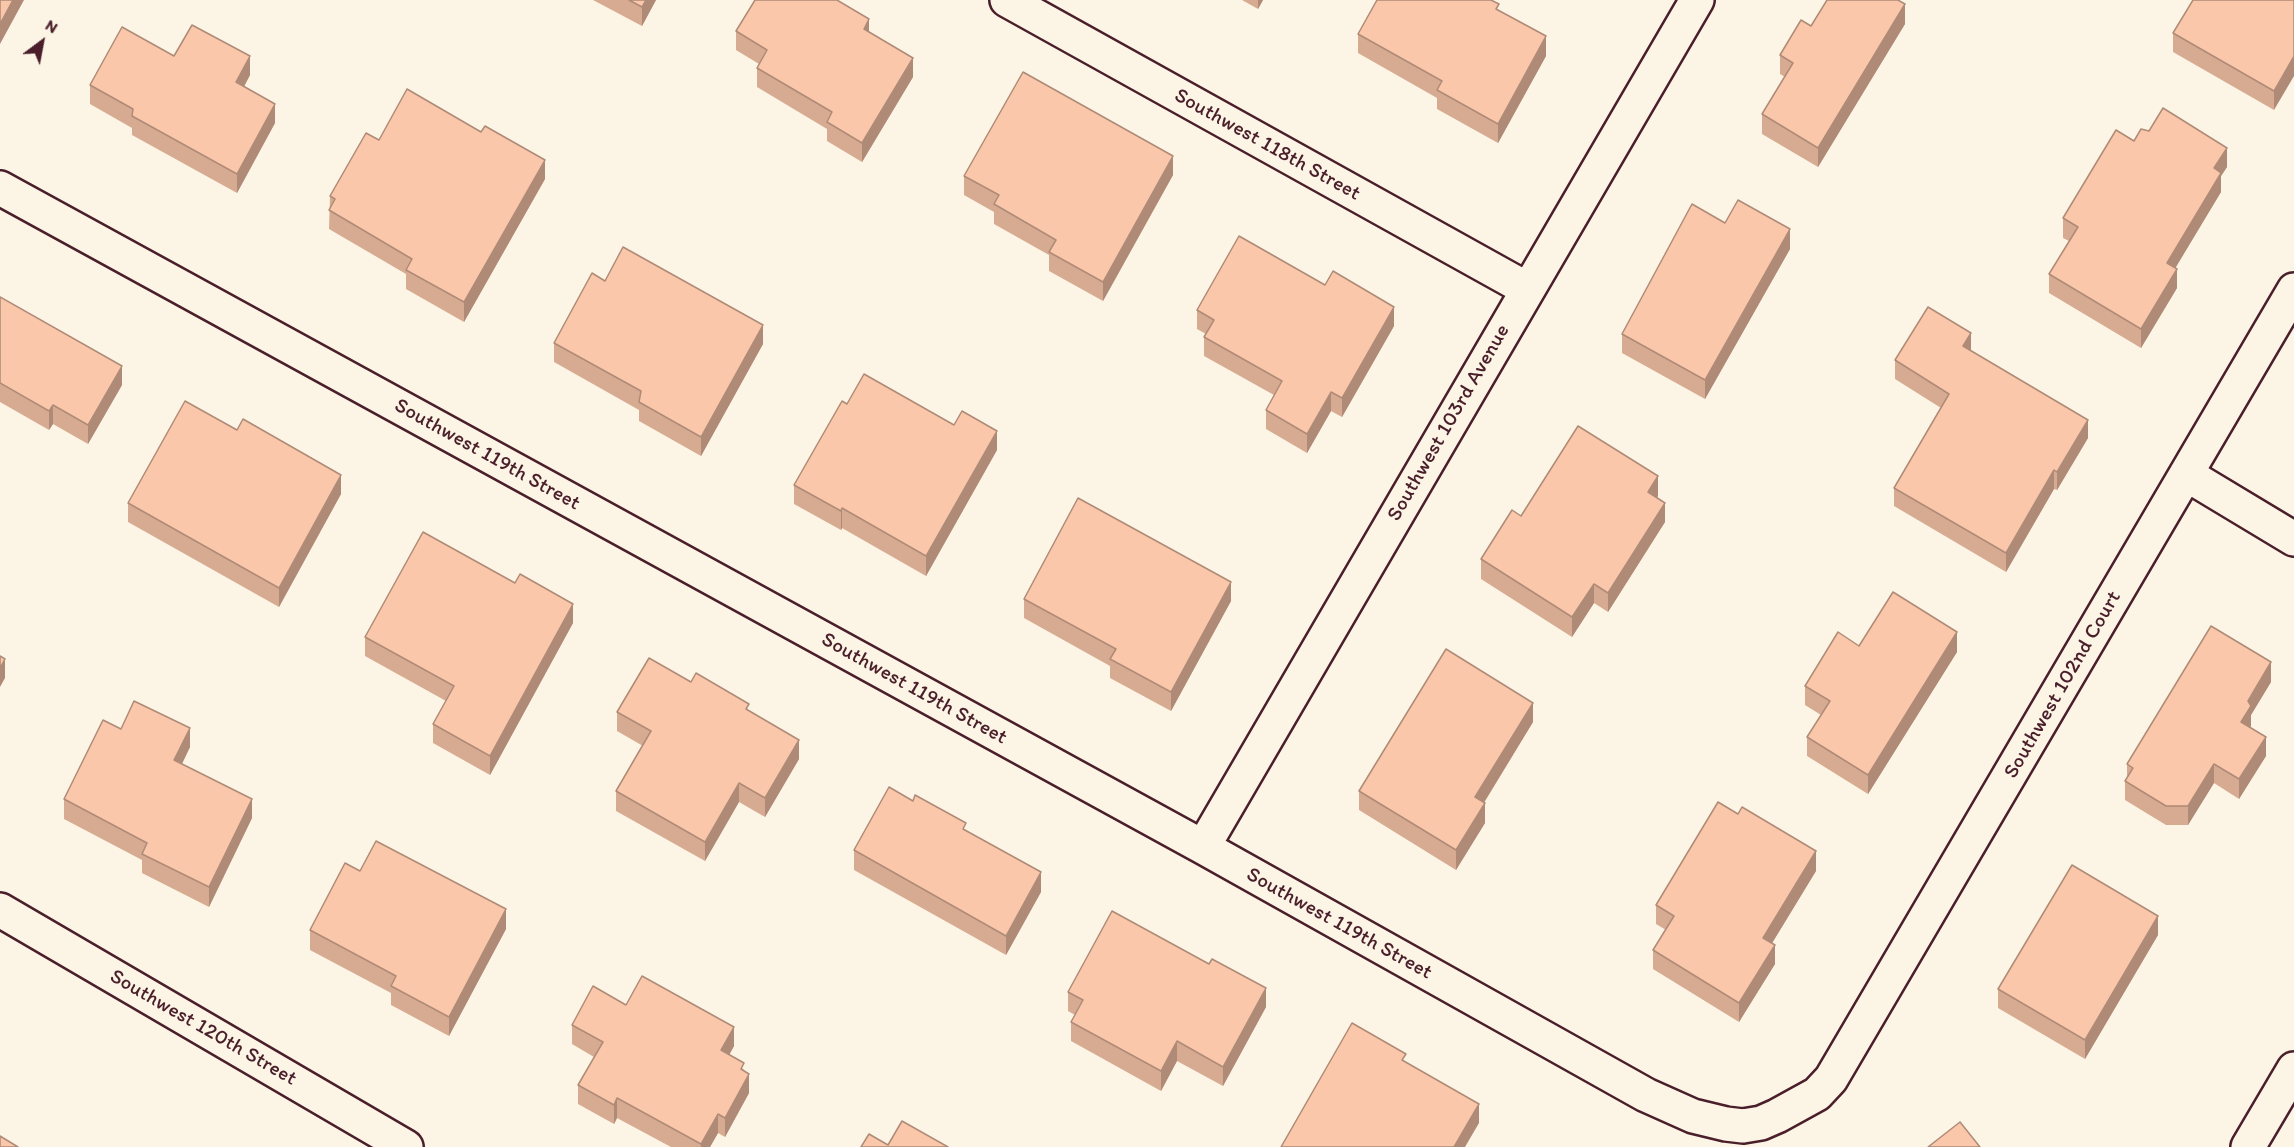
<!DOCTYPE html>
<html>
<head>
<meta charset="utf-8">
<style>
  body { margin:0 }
  #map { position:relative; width:2294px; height:1147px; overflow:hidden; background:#fcf5e5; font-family:Itim,sans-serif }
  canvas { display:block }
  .north { position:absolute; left:12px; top:12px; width:60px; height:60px; -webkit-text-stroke:4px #fcf5e5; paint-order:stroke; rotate:32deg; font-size:16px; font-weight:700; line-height:24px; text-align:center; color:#4a1f2b }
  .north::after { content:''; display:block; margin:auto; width:21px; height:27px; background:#4a1f2b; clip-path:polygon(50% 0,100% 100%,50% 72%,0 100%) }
</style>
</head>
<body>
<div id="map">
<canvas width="2294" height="1147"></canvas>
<div class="north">N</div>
</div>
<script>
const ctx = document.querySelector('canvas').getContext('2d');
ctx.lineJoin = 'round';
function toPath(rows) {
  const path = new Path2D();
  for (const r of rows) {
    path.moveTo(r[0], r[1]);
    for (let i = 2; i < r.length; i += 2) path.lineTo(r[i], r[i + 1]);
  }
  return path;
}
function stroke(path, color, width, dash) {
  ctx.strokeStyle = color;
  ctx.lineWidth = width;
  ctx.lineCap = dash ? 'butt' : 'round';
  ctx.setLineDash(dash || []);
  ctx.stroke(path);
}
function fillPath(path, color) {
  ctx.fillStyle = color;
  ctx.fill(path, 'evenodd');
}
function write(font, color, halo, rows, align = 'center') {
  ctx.font = font + ' Itim,sans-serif';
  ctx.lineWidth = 4.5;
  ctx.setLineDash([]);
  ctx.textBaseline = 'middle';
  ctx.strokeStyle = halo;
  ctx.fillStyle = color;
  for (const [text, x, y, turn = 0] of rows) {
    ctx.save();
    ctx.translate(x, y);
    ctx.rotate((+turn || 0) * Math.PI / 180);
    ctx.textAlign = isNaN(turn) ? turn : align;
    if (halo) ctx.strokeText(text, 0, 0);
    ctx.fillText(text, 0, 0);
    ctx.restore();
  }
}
const street = toPath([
  [1007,0,1527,289],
  [0,188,1203,847,1646,1095,1693,1116,1726,1124,1743,1126,1761,1123,1777,1116,1817,1094,1831,1079,2294,290],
  [2186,474,2294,539],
  [1203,847,1697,0]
]);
const secondary = toPath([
  [0,910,406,1147],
  [2248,1147,2294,1069]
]);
stroke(street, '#4a1f2b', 38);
stroke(secondary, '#4a1f2b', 38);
stroke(street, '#fcf5e5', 33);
stroke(secondary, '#fcf5e5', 33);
fillPath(toPath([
  [593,0,656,0,642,26],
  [1242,0,1263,0,1258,9],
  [2294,0,2274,110,2173,52,2173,33],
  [1499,11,1546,56,1498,143,1437,109,1437,98,1358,53,1358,34],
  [1905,24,1818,167,1762,134,1762,114,1785,77,1780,74,1780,55,1811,26],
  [736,31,869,32,913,77,862,162,827,141,827,129,757,87,757,68,759,64,736,50],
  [174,56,250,75,244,87,275,123,237,193,132,135,132,128,90,104,90,85],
  [2149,131,2227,167,2221,176,2221,192,2175,268,2177,288,2141,348,2049,293,2049,274,2069,241,2063,238,2063,218,2134,141],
  [379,140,545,179,464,322,406,289,406,274,329,229,330,196],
  [1173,175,1103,301,1049,271,1049,255,994,224,994,212,964,195,964,176],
  [1790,249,1705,399,1622,353,1622,334],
  [605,281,763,344,701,456,639,421,639,410,554,362,554,343],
  [0,297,122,385,88,444,53,424,49,430,0,402],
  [1197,310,1394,326,1342,417,1331,411,1307,453,1266,429,1266,410,1274,395,1204,356,1204,337,1206,334,1197,329],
  [1971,351,2088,438,2057,490,2054,489,2006,572,1894,506,1894,488,1941,408,1895,379,1895,360],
  [847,404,997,450,926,576,842,528,841,530,794,504,794,485],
  [341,494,279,607,128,522,128,503],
  [1658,496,1657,497,1665,522,1608,612,1594,603,1572,637,1481,579,1481,559,1521,516],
  [1024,599,1231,601,1171,711,1110,678,1110,666,1024,618],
  [573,623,490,775,433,743,433,724,446,701,365,656,365,637],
  [1859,646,1957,652,1868,794,1807,756,1807,737,1821,715,1805,705,1805,686],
  [691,682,749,711,799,759,765,817,739,802,705,861,616,811,616,791,643,746,617,731,617,712],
  [2271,682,2251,715,2251,726,2250,727,2266,756,2239,799,2214,783,2188,825,2166,825,2125,800,2125,781,2127,778,2127,764],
  [1533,722,1484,803,1485,823,1456,870,1359,810,1359,791],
  [121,729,190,747,182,764,252,818,209,907,142,873,142,860,64,819,64,799],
  [913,801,966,830,1041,892,1006,955,854,870,854,850],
  [360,871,506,929,449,1036,391,1005,391,993,310,950,310,930],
  [1816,871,1772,943,1775,964,1739,1022,1653,969,1653,950,1666,930,1656,924,1656,905],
  [2158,935,2085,1059,1998,1008,1998,989],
  [1068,992,1266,1007,1223,1086,1177,1061,1161,1091,1071,1041,1071,1022,1075,1015,1068,1011],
  [626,1005,734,1046,729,1055,744,1070,749,1093,725,1137,718,1133,710,1147,671,1147,617,1118,614,1124,578,1104,578,1085,594,1057,572,1044,572,1025]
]), '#d7ab92');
fillPath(toPath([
  [13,0,24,0,0,44,0,24],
  [646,0,656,0,642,26,642,7],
  [1258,0,1263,0,1258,9],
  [1905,4,1905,24,1818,167,1818,148],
  [869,19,869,38,864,29],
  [1546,36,1546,56,1498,143,1498,124],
  [250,56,250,75,236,101,236,82],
  [2294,56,2294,76,2274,110,2274,91],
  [913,58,913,77,862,162,862,143],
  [275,104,275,123,237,193,237,174],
  [2227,148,2227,167,2221,176,2221,192,2167,282,2167,263,2214,168],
  [1173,156,1173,175,1103,301,1103,282],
  [545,160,545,179,464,322,464,302],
  [1790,229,1790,249,1705,399,1705,380],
  [2177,269,2177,288,2141,348,2141,329],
  [1394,307,1394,326,1342,417,1342,398],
  [763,325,763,344,701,456,701,437],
  [1971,333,1971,351,1963,346],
  [122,366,122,385,88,444,88,425],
  [1331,392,1331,411,1307,453,1307,434],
  [53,405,53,424,49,430,49,411],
  [2088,420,2088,438,2057,490,2057,472],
  [997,431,997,450,926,576,926,556],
  [2054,470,2054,489,2006,572,2006,553],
  [341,475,341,494,279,607,279,588],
  [1658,476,1658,496,1648,511,1648,492],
  [1665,503,1665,522,1608,612,1608,593],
  [842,508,842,528,841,530,841,511],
  [1231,582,1231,601,1171,711,1171,692],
  [1594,584,1594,603,1572,637,1572,617],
  [573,604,573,623,490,775,490,756],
  [1957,632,1957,652,1868,794,1868,775],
  [5,659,5,678,0,687,0,668],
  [2271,662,2271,682,2251,715,2251,726,2241,741,2241,722,2248,701],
  [1533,703,1533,722,1475,817,1475,797],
  [190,728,190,747,174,780,174,760],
  [2266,737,2266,756,2239,799,2239,779],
  [799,740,799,759,765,817,765,798],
  [2214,764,2214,783,2188,825,2188,806],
  [739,783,739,802,705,861,705,842],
  [252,799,252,818,209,907,209,887],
  [1485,803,1485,823,1456,870,1456,850],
  [1816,851,1816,871,1763,958,1763,938],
  [1041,872,1041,892,1006,955,1006,936],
  [506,909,506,929,449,1036,449,1017],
  [2158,916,2158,935,2085,1059,2085,1040],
  [1775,945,1775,964,1739,1022,1739,1003],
  [1266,988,1266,1007,1223,1086,1223,1067],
  [734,1027,734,1046,721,1070,721,1050],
  [1177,1041,1177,1061,1161,1091,1161,1071],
  [749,1074,749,1093,725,1137,725,1118],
  [617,1098,617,1118,614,1124,614,1105],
  [1479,1104,1479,1123,1465,1147,1454,1147],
  [718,1114,718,1133,710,1147,701,1147,701,1144]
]), '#af8b77');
const building = toPath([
  [0,0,13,0,0,24,0,0],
  [629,0,646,0,642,7,629,0],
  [755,0,837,0,869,19,864,29,913,58,862,143,827,122,832,112,757,68,767,50,736,31,755,0],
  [1377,0,1491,0,1499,4,1496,9,1546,36,1498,124,1437,90,1442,81,1358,34,1377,0],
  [1827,0,1898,0,1905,4,1818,148,1762,114,1793,63,1780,55,1801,20,1811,26,1827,0],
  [2193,0,2294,0,2294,56,2274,91,2173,33,2193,0],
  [192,25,250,56,236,82,275,104,237,174,132,116,133,109,90,85,122,27,174,56,192,25],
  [1023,72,1173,156,1103,282,1049,252,1056,240,994,204,999,195,964,176,1023,72],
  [407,89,481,132,485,126,545,160,464,302,406,270,412,259,329,210,335,199,330,196,366,133,379,140,407,89],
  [2163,108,2227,148,2214,168,2221,173,2167,263,2177,269,2141,329,2049,274,2078,227,2063,218,2116,130,2134,141,2141,129,2149,131,2163,108],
  [1738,200,1790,229,1705,380,1622,334,1692,204,1725,223,1738,200],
  [1239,236,1325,285,1333,271,1394,307,1342,398,1331,392,1307,434,1266,410,1282,381,1204,337,1214,320,1197,310,1239,236],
  [623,247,763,325,701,437,639,402,641,391,554,343,592,273,605,281,623,247],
  [0,297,122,366,88,425,53,405,49,411,0,383,0,297],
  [1928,307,1971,333,1963,346,2088,420,2057,472,2054,470,2006,553,1894,488,1949,394,1895,360,1928,307],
  [864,374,954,425,962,411,997,431,926,556,842,508,841,511,794,485,842,401,847,404,864,374],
  [185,401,237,430,243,419,341,475,279,588,128,503,185,401],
  [1578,426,1658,476,1648,492,1665,503,1608,593,1594,584,1572,617,1481,559,1512,510,1521,516,1578,426],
  [1078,498,1231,582,1171,692,1110,659,1116,649,1024,599,1078,498],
  [423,532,515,583,520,574,573,604,490,756,433,724,454,686,365,637,423,532],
  [1893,592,1957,632,1868,775,1807,737,1830,701,1805,686,1838,632,1859,646,1893,592],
  [2211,626,2271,662,2248,701,2251,706,2241,722,2266,737,2239,779,2214,764,2188,806,2166,806,2125,781,2133,768,2127,764,2211,626],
  [1446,649,1533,703,1475,797,1485,803,1456,850,1359,791,1446,649],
  [0,656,5,659,0,668,0,656],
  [649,658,691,682,696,673,749,704,746,709,799,740,765,798,739,783,705,842,616,791,651,731,617,712,649,658],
  [134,701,190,728,174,760,252,799,209,887,142,854,147,843,64,799,103,720,121,729,134,701],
  [889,787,913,801,915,795,966,823,963,829,1041,872,1006,936,854,850,889,787],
  [1718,802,1738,814,1742,807,1816,851,1763,938,1775,945,1739,1003,1653,950,1674,916,1656,905,1718,802],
  [376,841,506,909,449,1017,391,986,396,976,310,930,345,863,360,871,376,841],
  [2072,865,2158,916,2085,1040,1998,989,2072,865],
  [1112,911,1209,964,1212,959,1266,988,1223,1067,1177,1041,1161,1071,1071,1022,1083,1000,1068,992,1112,911],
  [642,976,734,1027,721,1050,744,1063,741,1069,749,1074,725,1118,718,1114,701,1144,617,1098,614,1105,578,1085,603,1042,572,1025,593,986,626,1005,642,976],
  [1352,1023,1406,1054,1402,1060,1479,1104,1454,1147,1281,1147,1352,1023],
  [902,1121,948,1147,861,1147,869,1134,888,1145,902,1121],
  [1960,1122,1980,1147,1928,1147,1960,1122],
  [0,1136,18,1147,0,1147,0,1136]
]);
fillPath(building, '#fac7aa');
stroke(building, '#af8b77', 1.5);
write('21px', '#4a1f2b', '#fcf5e5', [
  ["Southwest 118th Street",1267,145,29],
  ["Southwest 103rd Avenue",1449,423,-60],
  ["Southwest 119th Street",487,455,29],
  ["Southwest 102nd Court",2063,685,-60],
  ["Southwest 119th Street",914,689,29],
  ["Southwest 119th Street",1339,924,29],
  ["Southwest 120th Street",203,1028,30]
]);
</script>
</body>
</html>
